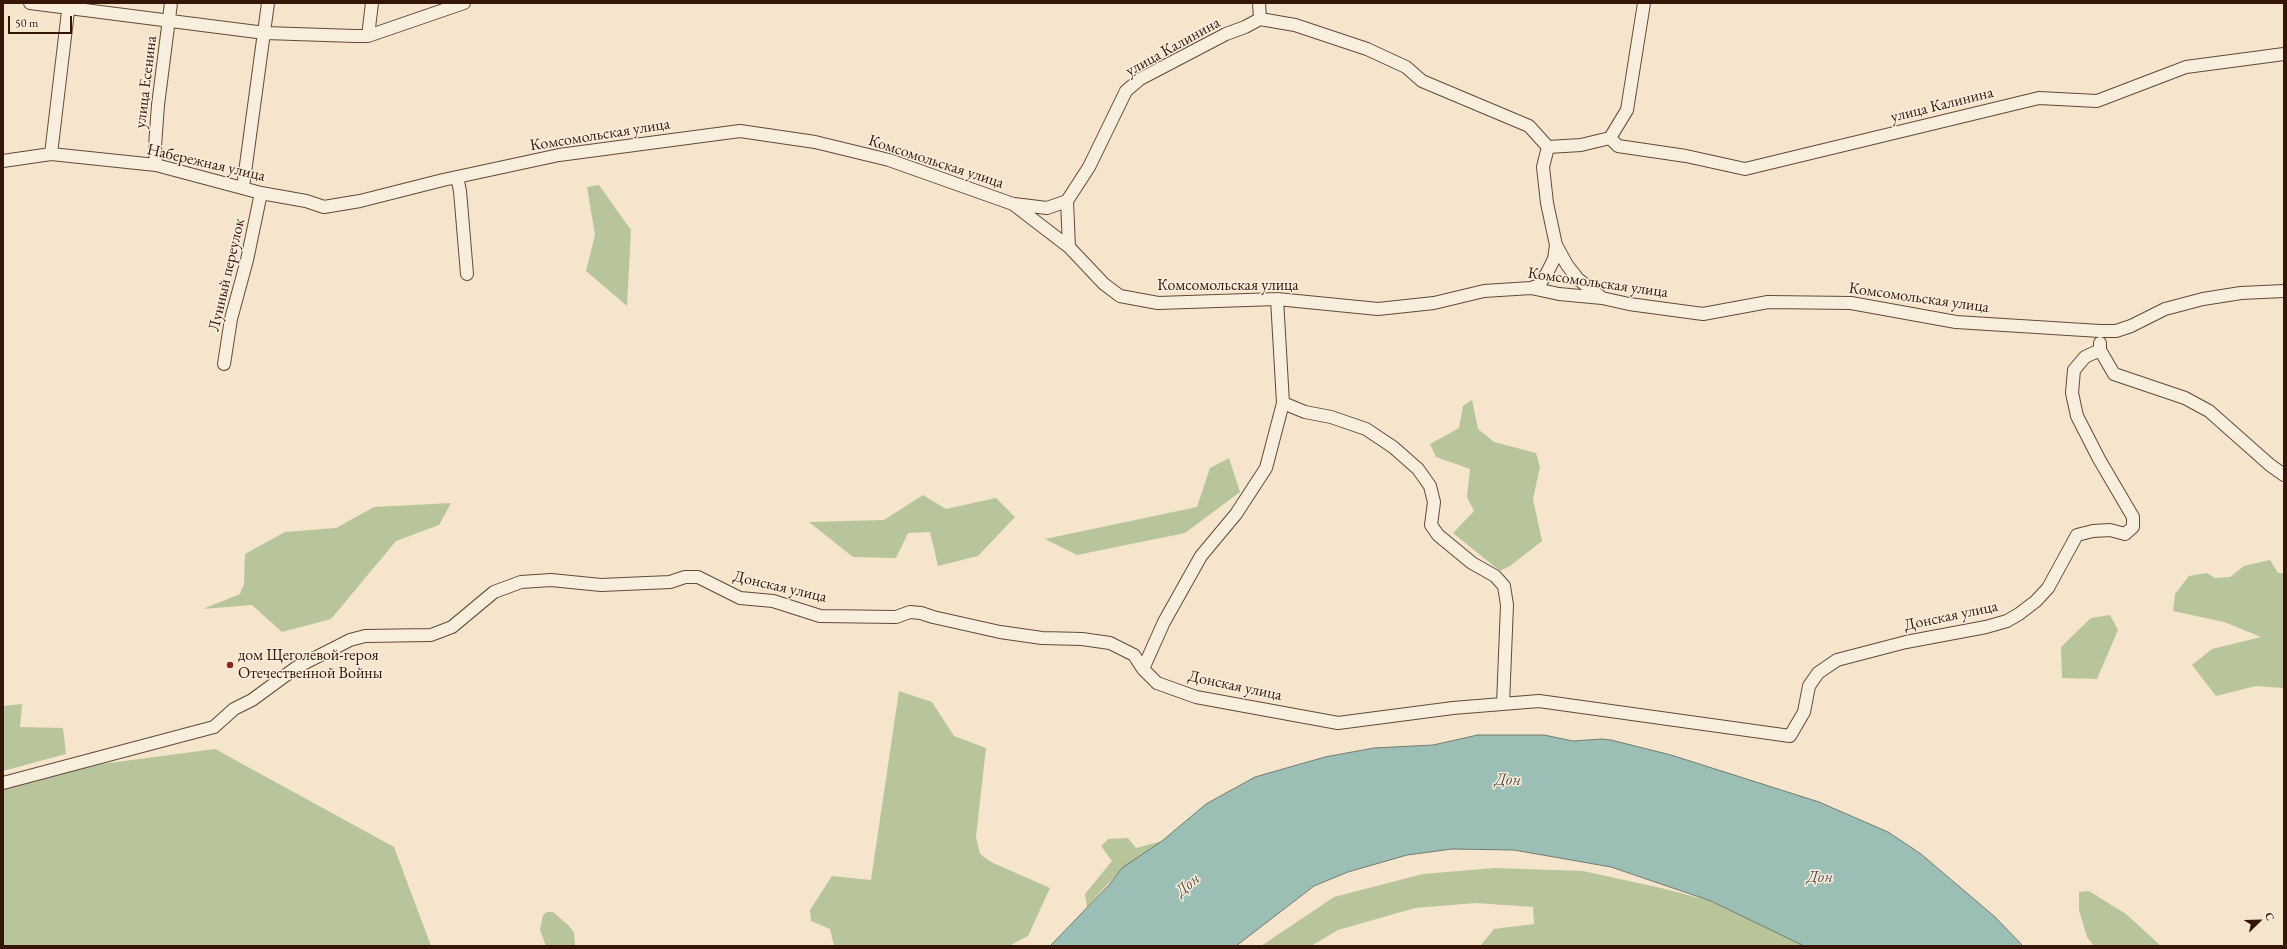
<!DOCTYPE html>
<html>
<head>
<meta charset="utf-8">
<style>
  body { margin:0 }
  #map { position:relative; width:2287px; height:949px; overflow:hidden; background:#f4e5cc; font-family:"EB Garamond",serif }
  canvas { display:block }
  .frame { position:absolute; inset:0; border:4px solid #341507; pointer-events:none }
  .north { position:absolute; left:2239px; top:901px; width:40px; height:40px; -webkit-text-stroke:3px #f8eede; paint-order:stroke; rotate:67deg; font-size:11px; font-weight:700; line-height:16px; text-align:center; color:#341507 }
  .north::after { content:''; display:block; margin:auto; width:14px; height:18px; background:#341507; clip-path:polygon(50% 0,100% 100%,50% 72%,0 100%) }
  .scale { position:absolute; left:8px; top:16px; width:64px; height:18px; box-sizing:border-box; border:2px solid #341507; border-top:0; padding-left:5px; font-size:12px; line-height:14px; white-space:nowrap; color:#341507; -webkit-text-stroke:3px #f8eede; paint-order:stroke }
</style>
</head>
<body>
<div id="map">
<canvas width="2287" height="949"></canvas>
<div class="frame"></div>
<div class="north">С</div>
<div class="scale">50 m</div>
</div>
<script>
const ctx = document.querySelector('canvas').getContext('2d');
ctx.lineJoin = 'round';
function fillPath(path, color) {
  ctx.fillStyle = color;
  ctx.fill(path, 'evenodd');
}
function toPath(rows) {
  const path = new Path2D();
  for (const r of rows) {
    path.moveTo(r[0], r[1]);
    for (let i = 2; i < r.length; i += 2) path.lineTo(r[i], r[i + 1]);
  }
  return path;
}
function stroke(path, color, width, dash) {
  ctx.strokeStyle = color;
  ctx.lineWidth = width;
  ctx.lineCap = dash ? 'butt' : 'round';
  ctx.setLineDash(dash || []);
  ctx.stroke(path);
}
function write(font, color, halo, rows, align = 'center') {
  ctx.font = font + ' "EB Garamond",serif';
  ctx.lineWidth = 3;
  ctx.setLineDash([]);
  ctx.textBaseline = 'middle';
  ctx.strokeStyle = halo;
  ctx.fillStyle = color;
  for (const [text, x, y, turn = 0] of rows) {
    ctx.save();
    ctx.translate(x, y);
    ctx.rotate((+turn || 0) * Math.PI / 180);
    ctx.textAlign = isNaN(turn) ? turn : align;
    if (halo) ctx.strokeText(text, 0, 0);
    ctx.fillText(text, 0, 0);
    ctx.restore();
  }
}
fillPath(toPath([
  [599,185,631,230,627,306,586,271,595,235,587,187],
  [1472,400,1478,429,1494,442,1536,453,1540,467,1533,499,1542,541,1510,566,1500,571,1453,533,1474,511,1467,497,1470,469,1436,457,1430,444,1459,428,1463,406],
  [1229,458,1240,492,1185,533,1077,555,1045,539,1197,507,1210,468],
  [923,495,946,509,996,498,1015,517,978,556,938,566,930,532,908,533,896,558,853,557,809,522,884,520],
  [451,503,439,525,396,541,331,619,282,632,252,605,203,609,240,594,244,584,245,554,285,532,336,528,374,507],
  [2270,560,2278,573,2284,573,2284,688,2256,686,2216,696,2192,665,2212,649,2261,637,2224,622,2173,611,2175,594,2189,576,2207,573,2215,578,2230,577,2244,566],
  [2110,615,2118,630,2097,679,2062,678,2061,647,2091,618],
  [899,691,932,702,954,736,986,748,976,837,980,854,991,862,1050,888,1028,936,1009,946,834,946,830,929,811,921,810,910,832,876,871,880],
  [22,704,20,727,63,728,66,754,3,771,3,706],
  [215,749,394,847,431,946,3,946,3,777],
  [1128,838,1136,848,1162,841,1122,868,1087,907,1085,894,1112,861,1101,846,1108,839],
  [1495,868,1583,871,1661,888,1711,901,1804,946,1480,946,1494,929,1534,924,1533,907,1476,903,1415,908,1338,930,1311,946,1261,946,1334,897,1423,874],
  [2089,891,2126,914,2161,946,2094,946,2087,937,2079,910,2079,892],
  [547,912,553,912,568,925,574,932,575,946,546,946,540,930,543,915]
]), '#b8c59a');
const water = toPath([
  [1478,735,1544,735,1573,741,1602,739,1611,740,1671,755,1819,802,1888,832,1921,854,1995,917,2023,946,1804,946,1711,901,1611,867,1514,850,1452,849,1407,855,1348,872,1314,886,1236,946,1050,946,1108,886,1122,868,1162,841,1206,804,1255,777,1325,757,1374,748,1433,745,1478,735]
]);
fillPath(water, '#9cbfb5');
stroke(water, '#727b6f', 1);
const minor = toPath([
  [30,3,265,33,355,36,368,36,464,3],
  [1259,3,1260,19],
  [368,36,372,3],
  [1610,138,1618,146,1686,156,1745,169,2039,98,2097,101,2186,67,2284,54],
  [51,154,69,3],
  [3,161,51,154,156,165,261,193,306,201,324,207,360,201,443,180,559,155,740,131,815,142,889,160,1013,204,1069,247,1104,284,1120,296,1158,303,1277,299,1378,309,1434,303,1484,291,1531,288,1559,294,1602,298,1629,304,1703,314,1768,302,1851,303,1956,322,2100,331,2116,331,2131,326,2165,309,2203,299,2241,293,2284,291],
  [156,165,155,146,158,105,171,3],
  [457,177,460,191,467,274],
  [243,187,268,3],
  [1067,201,1069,247],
  [1014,204,1047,208,1067,201,1089,167,1126,91,1140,79,1226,34,1245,27,1260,19,1295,25,1367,49,1406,67,1422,81,1529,126,1548,147],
  [1531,288,1539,285,1547,273,1554,259,1556,245],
  [1602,298,1578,279,1567,265,1556,245,1547,203,1543,167,1548,147,1581,145,1610,138,1627,110,1644,3],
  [2100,343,2100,350,2114,374,2185,398,2209,411,2270,465,2284,475],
  [224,364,231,319,247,260,261,193],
  [1283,403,1305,412,1331,417,1366,429,1393,447,1418,469,1430,486,1434,502,1431,525,1438,535,1472,563,1495,576,1504,586,1507,605,1503,704],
  [1143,669,1164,622,1201,556,1236,514,1266,468,1283,403,1277,299],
  [3,783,214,727,234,709,252,700,297,667,350,640,365,636,431,635,452,627,494,592,521,582,551,580,601,585,670,582,685,577,698,577,740,598,773,601,820,616,896,617,910,612,921,613,933,617,1000,632,1042,638,1082,639,1110,643,1134,655,1143,669,1157,683,1196,697,1338,723,1453,708,1539,701,1790,736,1804,712,1809,686,1818,673,1837,660,1906,642,1986,627,2007,621,2019,614,2036,601,2048,588,2077,535,2093,531,2110,530,2125,534,2133,527,2133,517,2099,459,2077,416,2072,393,2074,370,2085,357,2100,350]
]);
stroke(minor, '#644938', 14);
stroke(minor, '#f8eede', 12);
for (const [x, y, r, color] of [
  [230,665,4,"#8f2418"]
]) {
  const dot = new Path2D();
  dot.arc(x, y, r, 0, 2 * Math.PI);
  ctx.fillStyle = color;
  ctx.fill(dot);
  stroke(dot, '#f8eede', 1.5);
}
write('16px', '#341507', '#f8eede', [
  ["улица Калинина",1173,47,-29],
  ["улица Есенина",146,82,-83],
  ["улица Калинина",1942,105,-14],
  ["Комсомольская улица",600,135,-9],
  ["Комсомольская улица",936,162,18],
  ["Набережная улица",206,163,13],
  ["Лунный переулок",227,275,-77],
  ["Комсомольская улица",1598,283,8],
  ["Комсомольская улица",1228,286],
  ["Комсомольская улица",1919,298,8],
  ["Донская улица",780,587,13],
  ["Донская улица",1951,616,-12],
  ["Донская улица",1235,686,12]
]);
write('16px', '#341507', '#f8eede', [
  ["дом Щеголевой-героя",238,656],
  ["Отечественной Войны",238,674]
], 'left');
write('italic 17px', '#585044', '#f8eede', [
  ["Дон",1508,780,1],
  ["Дон",1820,877],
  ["Дон",1188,885,-41]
]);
</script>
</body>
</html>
